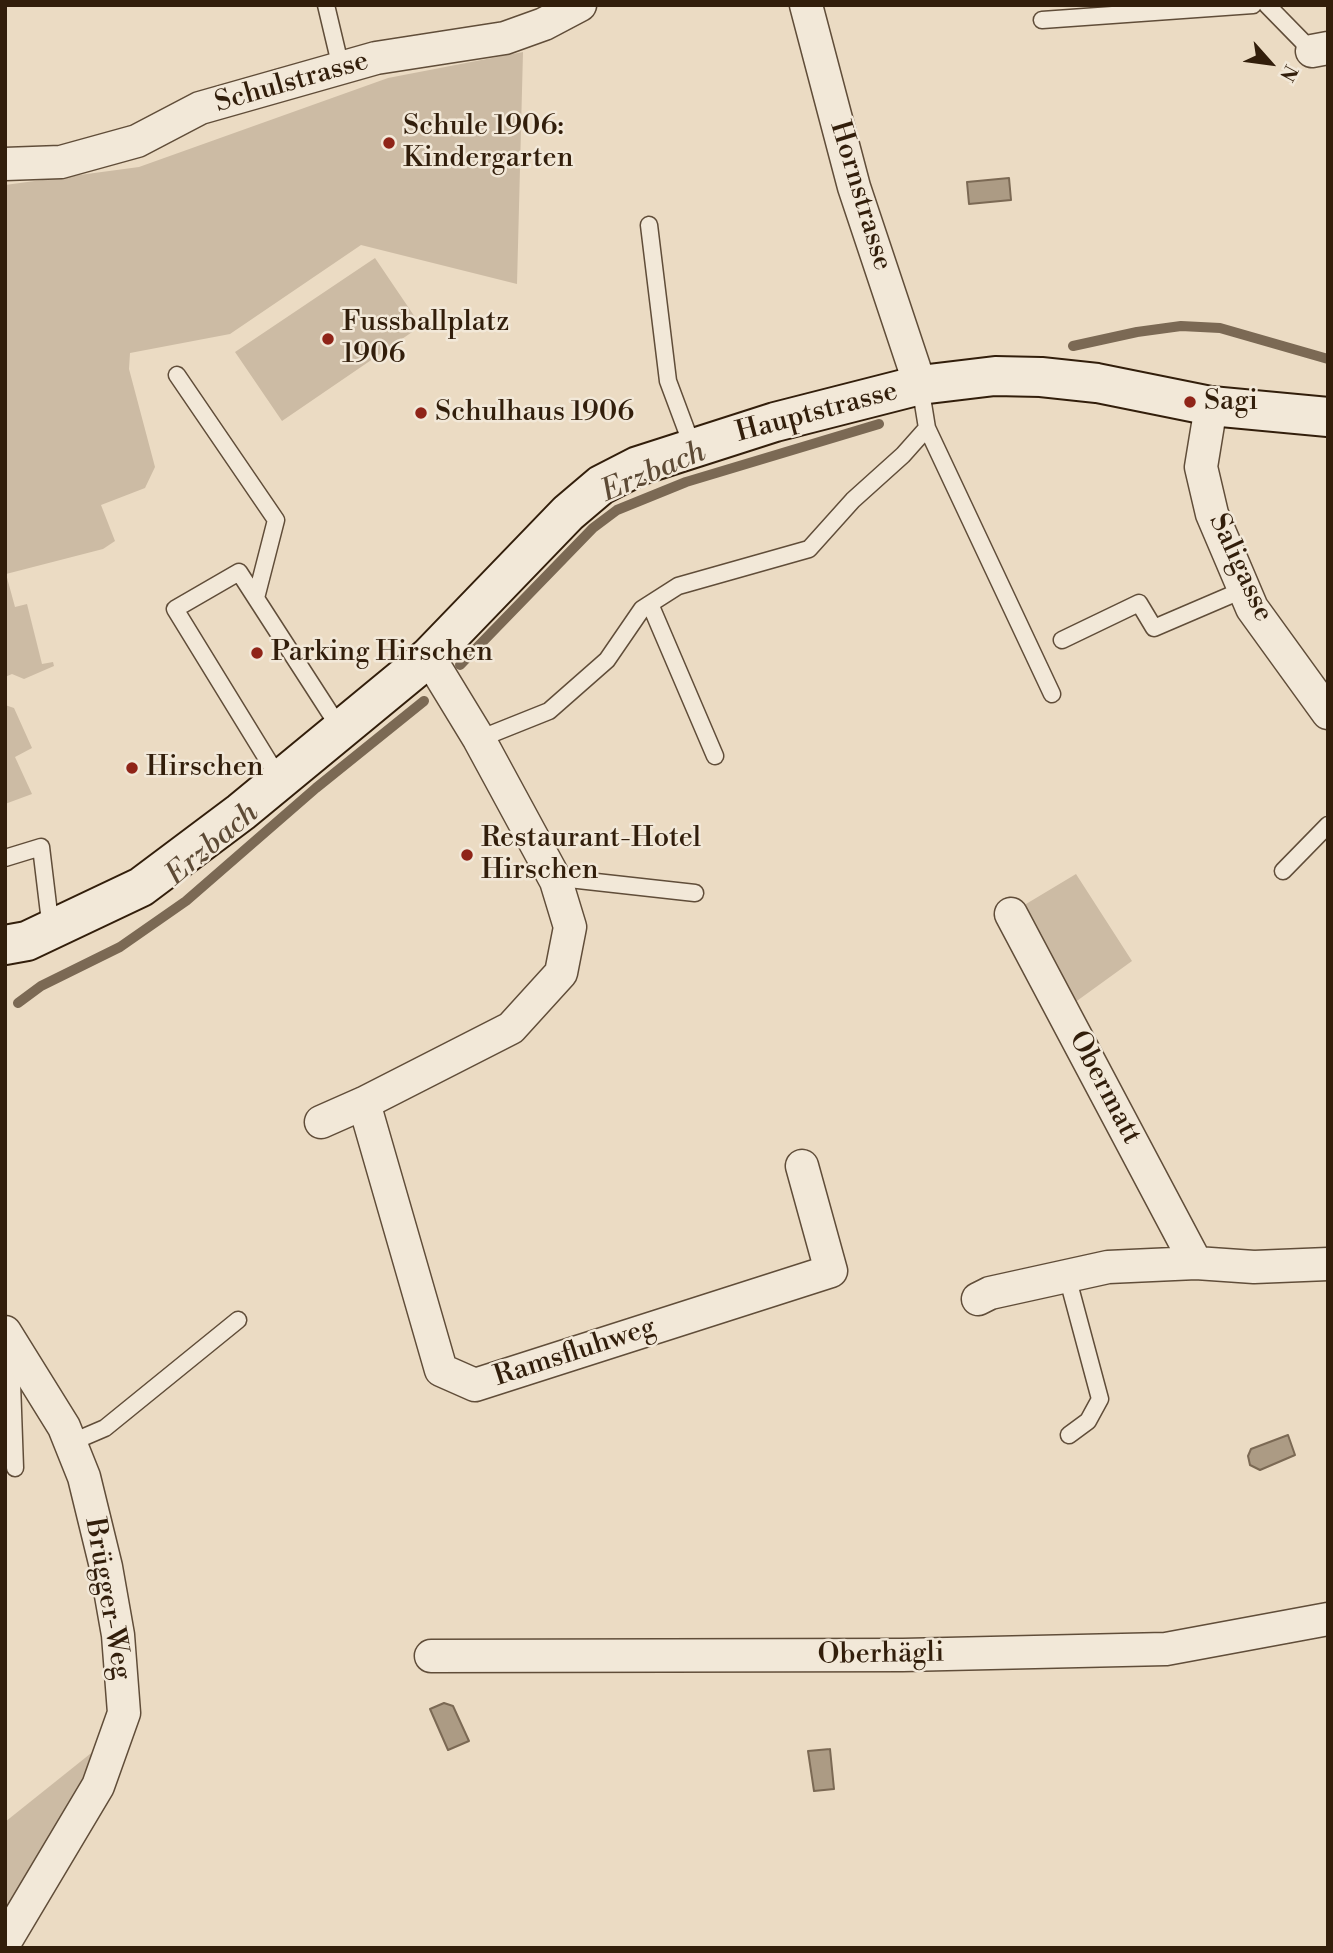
<!DOCTYPE html>
<html>
<head>
<meta charset="utf-8">
<style>
  body { margin:0 }
  #map { position:relative; width:1333px; height:1953px; overflow:hidden; background:#ebdbc3; font-family:"Libre Bodoni",serif }
  canvas { display:block }
  .frame { position:absolute; inset:0; border:7px solid #321e0b; pointer-events:none }
  .north { position:absolute; left:1235px; top:28px; width:70px; height:70px; -webkit-text-stroke:5px #f2e8d8; paint-order:stroke; rotate:118deg; font-size:19px; font-weight:700; line-height:28px; text-align:center; color:#321e0b }
  .north::after { content:''; display:block; margin:auto; width:24px; height:32px; background:#321e0b; clip-path:polygon(50% 0,100% 100%,50% 72%,0 100%) }
</style>
</head>
<body>
<div id="map">
<canvas width="1333" height="1953"></canvas>
<div class="frame"></div>
<div class="north">N</div>
</div>
<script>
const ctx = document.querySelector('canvas').getContext('2d');
ctx.lineJoin = 'round';
function fillPath(path, color) {
  ctx.fillStyle = color;
  ctx.fill(path, 'evenodd');
}
function toPath(rows) {
  const path = new Path2D();
  for (const r of rows) {
    path.moveTo(r[0], r[1]);
    for (let i = 2; i < r.length; i += 2) path.lineTo(r[i], r[i + 1]);
  }
  return path;
}
function stroke(path, color, width, dash) {
  ctx.strokeStyle = color;
  ctx.lineWidth = width;
  ctx.lineCap = dash ? 'butt' : 'round';
  ctx.setLineDash(dash || []);
  ctx.stroke(path);
}
function write(font, color, halo, rows, align = 'center') {
  ctx.font = font + ' "Libre Bodoni",serif';
  ctx.lineWidth = 5;
  ctx.setLineDash([]);
  ctx.textBaseline = 'middle';
  ctx.strokeStyle = halo;
  ctx.fillStyle = color;
  for (const [text, x, y, turn = 0] of rows) {
    ctx.save();
    ctx.translate(x, y);
    ctx.rotate((+turn || 0) * Math.PI / 180);
    ctx.textAlign = isNaN(turn) ? turn : align;
    if (halo) ctx.strokeText(text, 0, 0);
    ctx.fillText(text, 0, 0);
    ctx.restore();
  }
}
fillPath(toPath([
  [523,52,517,284,361,245,230,334,130,353,129,369,155,467,145,488,101,505,115,541,103,549,6,574,15,607,27,604,42,664,53,662,54,666,24,679,12,674,5,677,5,185,139,167,388,78],
  [375,258,421,326,282,421,235,352],
  [5,705,14,708,32,748,15,757,32,794,5,804],
  [1076,874,1132,961,1074,1003,1021,907],
  [100,1746,83,1791,5,1914,5,1822]
]), '#ccbba4');
const water = toPath([
  [1009,178,1011,200,969,204,967,182,1009,178],
  [1288,1435,1295,1455,1260,1470,1250,1465,1248,1456,1251,1449,1288,1435],
  [444,1703,453,1706,469,1741,448,1750,430,1709,444,1703],
  [830,1749,834,1789,814,1791,808,1751,830,1749]
]);
fillPath(water, '#ac9b84');
stroke(water, '#7b6954', 2);
stroke(toPath([
  [1073,346,1137,332,1181,326,1220,328,1328,359],
  [460,665,593,528,617,510,686,482,879,424],
  [18,1003,41,986,120,947,186,901,316,788,424,701]
]), '#7b6954', 10);
const service = toPath([
  [326,5,341,68],
  [1267,5,1312,51],
  [1042,20,1253,5],
  [649,225,668,381,693,448],
  [177,375,276,520,256,598],
  [927,428,1052,694],
  [650,604,715,756],
  [1062,640,1139,603,1154,628,1245,589],
  [479,739,549,711,607,660,642,609,678,586,809,549,853,500,903,455,927,428,920,385],
  [280,780,175,609,239,572,341,730],
  [5,858,41,847,51,930],
  [1283,871,1328,825],
  [556,881,569,879,695,893],
  [1067,1276,1100,1399,1088,1421,1069,1435],
  [11,1354,15,1468],
  [70,1443,105,1428,238,1320]
]);
const minor = toPath([
  [806,5,854,187,920,385],
  [1312,51,1328,48],
  [5,164,61,162,137,141,200,108,376,58,505,38,544,24,580,5],
  [1211,406,1201,467,1212,514,1252,608,1328,713],
  [1011,914,1196,1263],
  [364,1103,441,1370,475,1385,831,1271,802,1166],
  [321,1122,364,1103,511,1028,561,973,570,927,556,881,479,739,429,657],
  [978,1299,990,1293,1108,1267,1196,1263,1254,1267,1328,1264],
  [5,1332,64,1427,84,1477,106,1567,118,1635,124,1713,98,1786,5,1942],
  [431,1656,903,1655,1166,1649,1328,1619]
]);
const secondary = toPath([
  [5,945,27,941,141,887,241,812,429,657,568,513,601,485,638,466,775,422,920,385,995,376,1041,377,1097,383,1211,406,1328,417]
]);
stroke(service, '#604d39', 19);
stroke(minor, '#604d39', 35);
stroke(secondary, '#321e0b', 42);
stroke(service, '#f2e8d8', 16);
stroke(minor, '#f2e8d8', 32);
stroke(secondary, '#f2e8d8', 38);
for (const [x, y, r, color] of [
  [389,143,7,"#8f2418"],
  [328,339,7,"#8f2418"],
  [1190,402,7,"#8f2418"],
  [421,413,7,"#8f2418"],
  [257,653,7,"#8f2418"],
  [132,768,7,"#8f2418"],
  [467,855,7,"#8f2418"]
]) {
  const dot = new Path2D();
  dot.arc(x, y, r, 0, 2 * Math.PI);
  ctx.fillStyle = color;
  ctx.fill(dot);
  stroke(dot, '#f2e8d8', 2.5);
}
write('28px', '#321e0b', '#f2e8d8', [
  ["Schulstrasse",292,83,-16],
  ["Hornstrasse",860,196,73],
  ["Hauptstrasse",817,413,-15],
  ["Saligasse",1240,568,65],
  ["Obermatt",1104,1088,62],
  ["Ramsfluhweg",575,1353,-18],
  ["Brügger-Weg",107,1599,80],
  ["Oberhägli",881,1655,-1]
]);
write('28px', '#321e0b', '#f2e8d8', [
  ["Schule 1906:",403,127],
  ["Kindergarten",403,159],
  ["Fussballplatz",342,323],
  ["1906",342,355],
  ["Sagi",1204,402],
  ["Schulhaus 1906",435,413],
  ["Parking Hirschen",271,653],
  ["Hirschen",146,768],
  ["Restaurant-Hotel",481,839],
  ["Hirschen",481,871]
], 'left');
write('italic 30px', '#5d4a35', '#f2e8d8', [
  ["Erzbach",654,473,-23],
  ["Erzbach",213,845,-40]
]);
</script>
</body>
</html>
